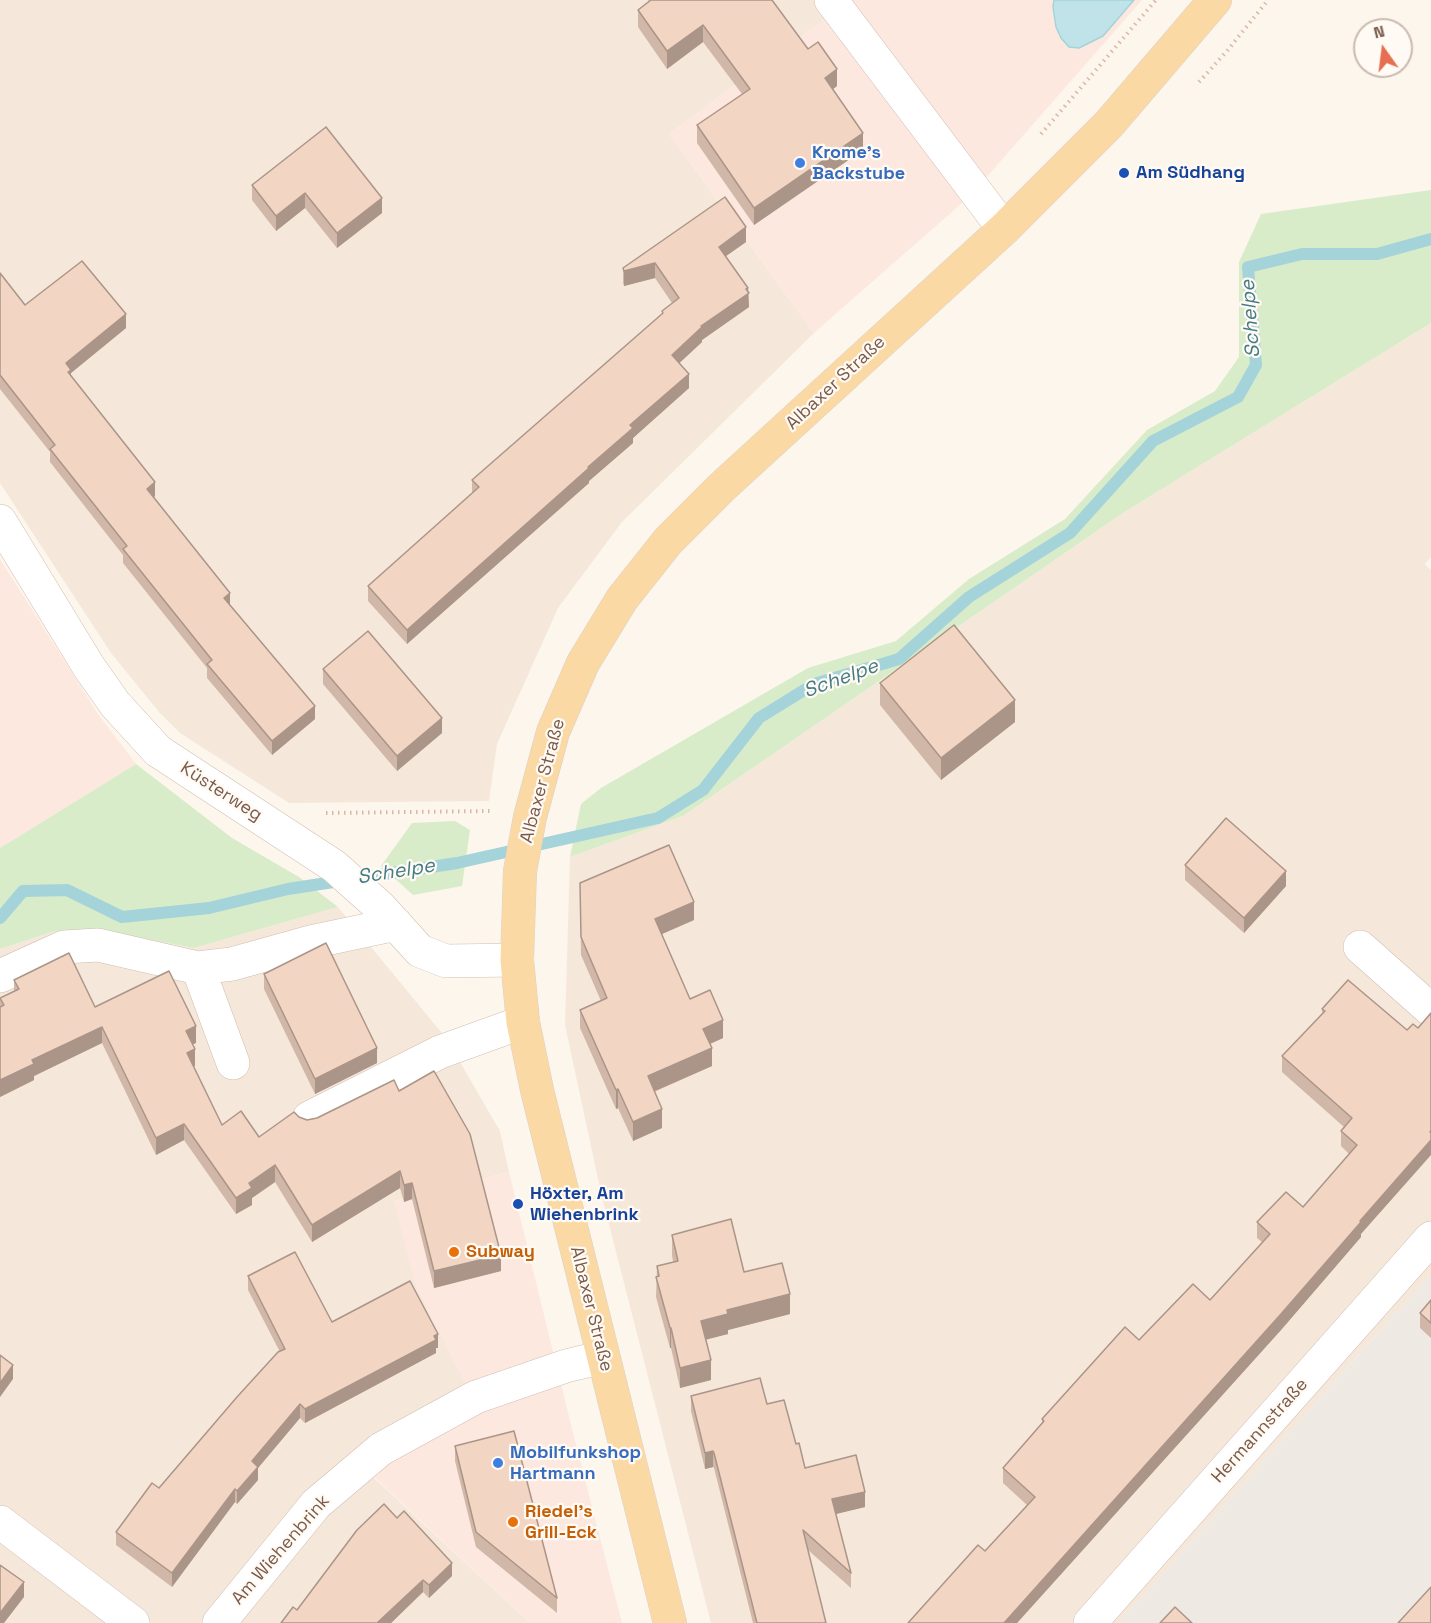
<!DOCTYPE html>
<html>
<head>
<meta charset="utf-8">
<style>
  body { margin:0 }
  #map { position:relative; width:1431px; height:1623px; overflow:hidden; background:#fdf6ec; font-family:"Space Grotesk",sans-serif }
  canvas { display:block }
  .north { position:absolute; left:1353px; top:18px; width:60px; height:60px; box-sizing:border-box; background:#fffaf3; border:2px solid #cabbb1; border-radius:50%; rotate:346deg; font-size:16px; font-weight:700; line-height:24px; text-align:center; color:#7a5c4d }
  .north::after { content:''; display:block; margin:auto; width:21px; height:27px; background:#e76f51; clip-path:polygon(50% 0,100% 100%,50% 72%,0 100%) }
</style>
</head>
<body>
<div id="map">
<canvas width="1431" height="1623"></canvas>
<div class="north">N</div>
</div>
<script>
const ctx = document.querySelector('canvas').getContext('2d');
ctx.lineJoin = 'round';
function fillPath(path, color) {
  ctx.fillStyle = color;
  ctx.fill(path, 'evenodd');
}
function toPath(rows) {
  const path = new Path2D();
  for (const r of rows) {
    path.moveTo(r[0], r[1]);
    for (let i = 2; i < r.length; i += 2) path.lineTo(r[i], r[i + 1]);
  }
  return path;
}
function stroke(path, color, width, dash) {
  ctx.strokeStyle = color;
  ctx.lineWidth = width;
  ctx.lineCap = dash ? 'butt' : 'round';
  ctx.setLineDash(dash || []);
  ctx.stroke(path);
}
function write(font, color, halo, rows, align = 'center') {
  ctx.font = font + ' "Space Grotesk",sans-serif';
  ctx.lineWidth = 4.5;
  ctx.setLineDash([]);
  ctx.textBaseline = 'middle';
  ctx.strokeStyle = halo;
  ctx.fillStyle = color;
  for (const [text, x, y, turn = 0] of rows) {
    ctx.save();
    ctx.translate(x, y);
    ctx.rotate((+turn || 0) * Math.PI / 180);
    ctx.textAlign = isNaN(turn) ? turn : align;
    if (halo) ctx.strokeText(text, 0, 0);
    ctx.fillText(text, 0, 0);
    ctx.restore();
  }
}
fillPath(toPath([
  [0,0,824,0,833,13,669,134,814,333,622,522,558,608,497,744,489,801,289,803,180,733,159,712,111,653,0,483],
  [1431,323,1431,557,1425,564,1431,570,1431,1274,1119,1623,711,1623,601,1193,565,1025,570,857,683,816,1123,513],
  [338,907,446,1038,500,1131,509,1172,394,1201,478,1408,372,1476,530,1623,0,1623,0,949,55,931,98,930,194,948]
]), '#f5e8da');
fillPath(toPath([
  [824,0,1142,0,970,196,814,333,669,134,832,13],
  [0,559,98,714,136,764,0,848],
  [509,1172,571,1425,622,1623,530,1623,372,1475,393,1459,478,1408,417,1289,394,1201]
]), '#fde8e0');
fillPath(toPath([
  [1431,1274,1431,1623,1119,1623]
]), '#efe9e4');
fillPath(toPath([
  [1431,190,1431,323,1123,513,683,816,570,857,581,804,601,788,808,668,896,641,969,579,1065,519,1147,430,1215,391,1239,357,1239,262,1261,214],
  [136,764,232,838,299,877,338,907,194,948,98,930,55,931,0,949,0,848],
  [455,821,470,830,462,886,413,895,381,866,412,823]
]), '#d8ecc9');
const water = toPath([
  [1054,0,1134,0,1103,36,1079,48,1069,47,1061,38,1056,27,1053,7,1054,0]
]);
fillPath(water, '#bfe3e8');
stroke(water, '#a5d3da', 1.5);
stroke(toPath([
  [0,918,23,891,67,890,122,917,209,908,288,889,457,863,658,818,703,790,759,718,814,684,899,659,969,597,1070,533,1153,441,1238,397,1256,365,1248,267,1302,254,1377,254,1431,239]
]), '#a5d3da', 12);
const minor = toPath([
  [831,0,1004,229],
  [0,521,89,667,115,704,158,751,334,866,380,907,420,951,446,961,517,960],
  [1360,947,1431,1010],
  [198,968,233,1063],
  [0,976,64,947,98,945,198,968,232,964,311,942,396,924],
  [309,1118,440,1052,523,1022],
  [0,1522,133,1623],
  [219,1623,316,1504,381,1449,476,1397,566,1366,603,1357],
  [1090,1623,1431,1238]
]);
const major = toPath([
  [670,1623,537,1090,523,1022,517,960,520,871,530,817,553,732,583,663,622,599,668,541,722,487,1004,229,1109,124,1215,0]
]);
stroke(minor, '#d1beb0', 34);
stroke(major, '#dad1cd', 34);
stroke(toPath([
  [1199,82,1227,51,1268,0],
  [1041,134,1156,0],
  [326,813,492,811]
]), '#d9b8a5', 4, [1.5, 4.5]);
stroke(minor, '#fff', 33);
stroke(major, '#fbd9a5', 33);
fillPath(toPath([
  [648,0,772,0,808,49,837,86,833,89,863,150,754,225,697,143,697,125,742,94,703,42,667,69,638,27,638,10,649,1],
  [326,127,382,213,337,248,305,208,276,231,252,200,252,185],
  [746,242,726,256,748,288,749,307,702,340,702,342,679,363,689,388,633,438,633,443,589,481,589,483,407,644,368,601,368,586,472,493,472,480,662,315,662,311,672,303,655,278,624,286,623,283,623,268],
  [0,273,25,305,126,328,71,373,71,377,155,496,154,497,230,605,315,719,272,755,207,678,207,668,123,563,123,555,50,462,50,452,0,389],
  [323,669,442,733,397,771,323,684],
  [880,683,1015,722,941,780,880,705],
  [1185,865,1286,886,1244,933,1185,880],
  [580,883,694,920,662,934,690,999,723,1038,710,1044,712,1066,654,1092,662,1128,633,1141,618,1108,616,1109,580,1028,580,1010,601,1001,581,955],
  [264,974,377,1063,315,1094,264,989],
  [14,980,95,1007,196,1043,193,1044,195,1066,194,1066,222,1125,259,1137,299,1117,307,1120,317,1118,399,1091,501,1271,434,1288,412,1199,404,1202,400,1188,312,1242,275,1182,252,1198,252,1205,236,1214,184,1140,156,1155,102,1043,34,1076,34,1080,0,1097,0,998,14,991],
  [1348,980,1361,1237,1281,1330,1017,1623,908,1623,985,1551,1027,1505,1003,1483,1003,1468,1042,1424,1042,1419,1139,1340,1210,1300,1262,1242,1257,1238,1257,1222,1303,1207,1349,1154,1341,1146,1341,1131,1344,1127,1282,1072,1282,1056,1322,1014,1322,1009],
  [672,1235,744,1272,790,1314,728,1330,728,1334,706,1339,711,1380,680,1388,671,1348,670,1348,656,1297,657,1266,673,1262,672,1255],
  [248,1276,332,1322,438,1348,436,1348,436,1353,305,1423,300,1418,258,1468,258,1480,237,1504,235,1502,172,1587,116,1545,116,1532,159,1488,280,1352,248,1290],
  [1431,1300,1431,1338,1420,1328,1420,1313],
  [691,1396,767,1404,796,1444,805,1468,865,1507,835,1514,851,1573,851,1588,808,1550,826,1623,753,1623,714,1468,713,1467,705,1469,691,1411],
  [455,1446,557,1598,557,1613,476,1547,455,1461],
  [357,1530,452,1576,429,1598,423,1592,391,1623,281,1623,297,1610]
]), '#d1b7a8');
fillPath(toPath([
  [703,25,703,42,667,69,667,51],
  [837,69,837,86,825,95,825,78],
  [863,133,863,150,754,225,754,208],
  [305,193,305,208,276,231,276,216],
  [382,198,382,213,337,248,337,233],
  [746,227,746,242,719,261,719,247],
  [655,263,655,278,624,286,624,271],
  [748,288,749,307,702,340,702,342,672,370,672,355,701,326],
  [126,314,126,328,71,373,71,384,68,386,66,363],
  [689,374,689,388,633,438,633,443,589,481,589,483,407,644,407,630,630,425],
  [155,482,155,496,147,503,147,489],
  [230,593,230,607,224,598],
  [1015,700,1015,722,941,780,941,758],
  [315,706,315,719,272,755,272,741],
  [442,718,442,733,397,771,397,756],
  [1286,871,1286,886,1244,933,1244,918],
  [694,902,694,920,655,937,655,919],
  [723,1020,723,1038,703,1047,703,1029],
  [196,1026,196,1043,186,1047,186,1031],
  [102,1027,102,1043,34,1076,34,1080,0,1097,0,1080,32,1060],
  [377,1048,377,1063,315,1094,315,1079],
  [712,1048,712,1066,648,1094,648,1076],
  [195,1049,195,1066,187,1069,187,1053],
  [618,1089,618,1108,616,1109,616,1090],
  [662,1109,662,1128,633,1141,633,1122],
  [184,1124,184,1140,156,1155,156,1138],
  [1431,1130,1431,1155,1361,1234,1361,1237,1281,1330,1017,1623,1004,1623,1360,1221],
  [275,1165,275,1182,252,1198,252,1205,236,1214,236,1198,249,1183],
  [400,1171,400,1188,312,1242,312,1225],
  [412,1183,412,1199,404,1202,404,1185],
  [501,1255,501,1271,434,1288,434,1271],
  [790,1294,790,1314,728,1330,728,1334,701,1341,701,1321,727,1310],
  [670,1328,671,1328,671,1348,670,1348],
  [438,1334,438,1348,436,1348,436,1353,305,1423,305,1409],
  [711,1360,711,1380,680,1388,680,1368],
  [13,1365,13,1379,0,1397,0,1383],
  [300,1404,300,1418,258,1468,258,1480,237,1504,237,1491,252,1461],
  [713,1451,713,1467,705,1469,705,1453],
  [235,1489,235,1502,172,1587,172,1573],
  [865,1492,865,1507,832,1515,832,1499],
  [452,1563,452,1576,429,1598,429,1585],
  [423,1580,423,1592,391,1623,377,1623],
  [24,1582,24,1597,4,1623,0,1623,0,1613]
]), '#aa9588');
const building = toPath([
  [651,0,772,0,808,49,818,42,837,69,825,78,863,133,754,208,697,125,750,89,703,25,667,51,638,10,651,0],
  [326,127,382,198,337,233,305,193,276,216,252,185,326,127],
  [725,197,746,227,719,247,748,288,746,289,749,293,701,326,702,327,672,355,689,374,630,425,633,428,588,467,589,468,407,630,368,586,479,487,472,480,663,313,662,311,679,298,655,263,624,271,623,268,725,197],
  [82,261,126,314,66,363,71,370,68,372,155,482,147,489,230,593,224,598,315,706,272,741,207,664,212,660,123,549,127,546,50,449,55,445,0,375,0,273,25,305,82,261],
  [954,625,1015,700,941,758,880,683,954,625],
  [368,631,442,718,397,756,323,669,368,631],
  [1226,818,1286,871,1244,918,1185,865,1226,818],
  [669,845,694,902,655,919,690,999,710,990,723,1020,703,1029,712,1048,648,1076,662,1109,633,1122,618,1089,616,1090,580,1010,607,998,581,937,580,883,669,845],
  [326,943,377,1048,315,1079,264,974,326,943],
  [69,953,95,1007,169,971,196,1026,186,1031,195,1049,187,1053,222,1125,241,1111,259,1137,294,1112,299,1117,307,1120,317,1118,394,1080,399,1091,434,1071,470,1134,501,1255,434,1271,412,1183,404,1185,400,1171,312,1225,275,1165,249,1183,252,1188,236,1198,184,1124,156,1138,102,1027,32,1060,34,1064,0,1080,0,1007,4,1005,0,998,19,989,14,980,69,953],
  [1348,980,1407,1030,1413,1024,1418,1028,1431,1013,1431,1130,1430,1132,1431,1133,1431,1140,1360,1221,1361,1222,1281,1314,1004,1623,908,1623,978,1545,985,1551,1035,1497,1003,1468,1044,1421,1042,1419,1125,1327,1139,1340,1193,1284,1210,1300,1270,1234,1257,1222,1286,1192,1303,1207,1357,1145,1341,1131,1352,1118,1282,1056,1325,1011,1322,1009,1348,980],
  [731,1219,744,1272,782,1263,790,1294,727,1310,728,1314,701,1321,711,1360,680,1368,671,1328,670,1328,656,1277,659,1276,657,1266,678,1261,672,1235,731,1219],
  [295,1252,332,1322,410,1281,438,1334,434,1336,436,1340,305,1409,300,1404,252,1461,258,1467,237,1491,235,1489,172,1573,116,1532,152,1483,159,1488,237,1397,278,1352,285,1349,248,1276,295,1252],
  [1431,1300,1431,1323,1420,1313,1431,1300],
  [0,1355,13,1365,0,1383,0,1355],
  [760,1378,767,1404,784,1400,796,1444,799,1443,805,1468,856,1455,865,1492,832,1499,851,1573,803,1530,826,1623,757,1623,714,1453,713,1451,705,1453,691,1396,760,1378],
  [514,1431,557,1598,476,1532,455,1446,514,1431],
  [384,1504,397,1518,404,1511,452,1563,429,1585,423,1580,377,1623,281,1623,293,1607,297,1610,357,1530,384,1504],
  [0,1565,24,1582,0,1613,0,1565],
  [1431,1587,1431,1623,1398,1623,1431,1587],
  [1175,1607,1192,1623,1160,1623,1175,1607]
]);
fillPath(building, '#f3d5c3');
stroke(building, '#aa9588', 1.5);
for (const [x, y, r, color] of [
  [800,163,6,"#3f7fe0"],
  [1124,173,6,"#1a4fb4"],
  [518,1204,6,"#1a4fb4"],
  [454,1252,6,"#e8710a"],
  [498,1463,6,"#3f7fe0"],
  [513,1522,6,"#e8710a"]
]) {
  const dot = new Path2D();
  dot.arc(x, y, r, 0, 2 * Math.PI);
  ctx.fillStyle = color;
  ctx.fill(dot);
  stroke(dot, '#fffaf3', 2);
}
write('bold 18px', '#366cbe', '#fffaf3', [
  ["Krome's",812,153],
  ["Backstube",812,174],
  ["Mobilfunkshop",510,1453],
  ["Hartmann",510,1474]
], 'left');
write('bold 18px', '#164399', '#fffaf3', [
  ["Am Südhang",1136,173],
  ["Höxter, Am",530,1194],
  ["Wiehenbrink",530,1215]
], 'left');
write('18px', '#7a5c4d', '#fffaf3', [
  ["Albaxer Straße",836,383,-43],
  ["Albaxer Straße",543,781,-75],
  ["Küsterweg",221,792,33],
  ["Albaxer Straße",591,1309,76],
  ["Hermannstraße",1260,1431,-48],
  ["Am Wiehenbrink",281,1550,-49]
]);
write('bold 18px', '#c56008', '#fffaf3', [
  ["Subway",466,1252],
  ["Riedel's",525,1512],
  ["Grill-Eck",525,1533]
], 'left');
write('italic 20px', '#437c86', '#fffaf3', [
  ["Schelpe",1251,319,-94],
  ["Schelpe",841,679,-20],
  ["Schelpe",396,872,-9]
]);
</script>
</body>
</html>
